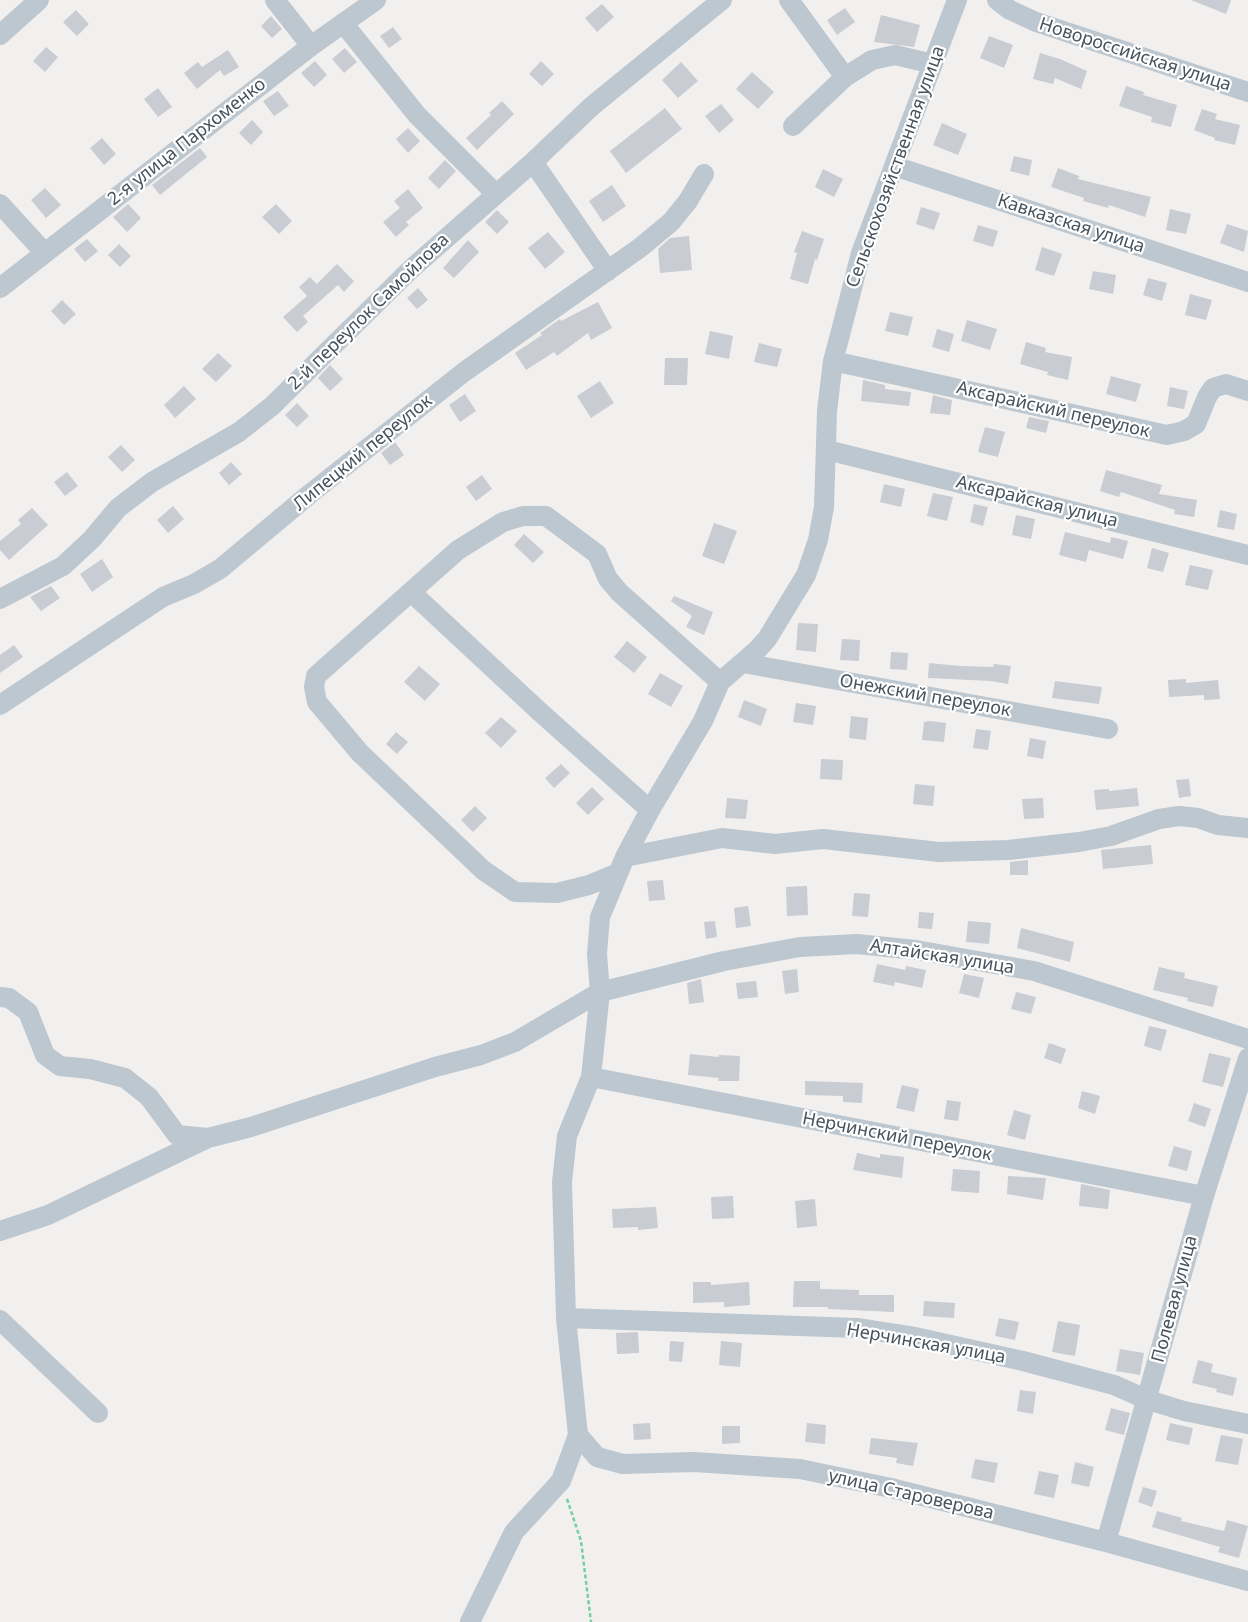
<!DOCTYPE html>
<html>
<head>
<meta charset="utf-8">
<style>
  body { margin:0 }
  canvas { display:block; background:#f2efef }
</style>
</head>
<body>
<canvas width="1248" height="1622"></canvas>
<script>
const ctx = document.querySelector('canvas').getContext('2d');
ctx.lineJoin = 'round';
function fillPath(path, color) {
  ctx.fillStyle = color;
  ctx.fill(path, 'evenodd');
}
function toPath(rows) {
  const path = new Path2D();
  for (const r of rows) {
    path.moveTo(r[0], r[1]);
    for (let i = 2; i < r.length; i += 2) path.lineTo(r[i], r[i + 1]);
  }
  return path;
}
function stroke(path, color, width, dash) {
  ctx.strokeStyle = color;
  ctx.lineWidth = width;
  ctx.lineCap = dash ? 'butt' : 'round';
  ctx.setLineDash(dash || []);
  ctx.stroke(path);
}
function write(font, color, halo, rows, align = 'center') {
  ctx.font = font + ' "Noto Sans",sans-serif';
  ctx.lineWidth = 4.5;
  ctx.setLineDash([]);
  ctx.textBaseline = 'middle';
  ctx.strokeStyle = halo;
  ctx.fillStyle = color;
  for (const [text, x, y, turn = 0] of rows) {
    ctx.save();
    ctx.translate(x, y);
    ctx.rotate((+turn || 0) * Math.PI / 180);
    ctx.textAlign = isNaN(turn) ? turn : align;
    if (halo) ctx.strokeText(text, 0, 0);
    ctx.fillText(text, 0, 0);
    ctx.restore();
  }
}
fillPath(toPath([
  [1191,0,1231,0,1226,14],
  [602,4,614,17,597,32,585,18],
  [845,8,855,22,837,35,827,20],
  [76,10,89,24,77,36,63,22],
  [881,15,920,25,914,47,874,42],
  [271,16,282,29,272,38,261,26],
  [393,27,402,39,389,48,380,36],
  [989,36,1013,45,1004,68,980,58],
  [46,47,58,57,45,72,33,61],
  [345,48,357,62,344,73,332,59],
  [228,50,239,67,224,76,220,70,197,89,184,73,198,62,202,67],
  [1040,53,1060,59,1087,71,1081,89,1055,78,1053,84,1033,79],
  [315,61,327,75,314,87,301,73],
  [541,61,554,74,542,86,529,74],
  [681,62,698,81,678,98,662,80],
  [752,72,774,92,758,109,736,89],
  [1126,86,1144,92,1143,95,1177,105,1171,127,1151,122,1152,117,1119,106],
  [158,88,172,107,158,117,144,99],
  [278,91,289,106,274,116,263,101],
  [502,101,514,114,477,150,466,138,491,115,489,113],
  [721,104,734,120,719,133,705,116],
  [665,108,682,129,626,173,610,151],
  [1202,109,1217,114,1215,119,1240,125,1235,145,1214,140,1215,138,1194,130],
  [252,120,263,132,251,145,239,133],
  [942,123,967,134,958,155,933,145],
  [408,128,420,141,408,153,396,139],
  [102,138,116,154,104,165,90,148],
  [200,148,207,157,160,195,152,185],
  [1014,156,1032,160,1029,176,1010,171],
  [445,160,456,171,439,189,428,178],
  [1058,168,1079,176,1078,179,1151,197,1145,217,1109,205,1108,208,1083,201,1084,198,1051,187],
  [823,169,843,179,834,197,815,187],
  [612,185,626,206,603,222,589,201],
  [45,188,61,205,46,218,31,200],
  [408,189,423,208,406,222,409,225,396,237,383,222,400,208,394,201],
  [128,204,141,218,127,232,113,217],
  [276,204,292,221,279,234,262,217],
  [921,207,940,213,934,230,916,224],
  [1170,209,1191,214,1186,234,1166,230],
  [497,210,509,222,497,234,485,222],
  [1227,224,1248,231,1244,252,1220,243],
  [978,225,998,231,993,247,973,241],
  [802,231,824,239,817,260,815,259,808,284,790,279,797,253,794,252],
  [548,232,565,252,545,269,528,248],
  [689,236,692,270,660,273,658,249,670,238],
  [87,239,98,251,85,262,74,249],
  [468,240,479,252,454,278,443,268],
  [119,244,131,256,120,267,108,255],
  [1042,247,1062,254,1054,276,1035,270],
  [337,264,354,281,344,292,338,285,303,316,308,322,297,332,283,317,307,296,299,287,310,277,317,284],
  [1093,271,1116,275,1113,294,1089,289],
  [1148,278,1167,283,1162,301,1143,295],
  [418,288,428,300,417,309,407,298],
  [1190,294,1212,300,1206,320,1185,315],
  [62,300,76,314,64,325,51,311],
  [598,302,612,328,591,340,588,333,557,356,554,352,526,370,515,353,542,335,540,333,560,319,561,321],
  [890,312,913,317,908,336,885,331],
  [967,320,997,329,990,350,961,341],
  [937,329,954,334,949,352,932,347],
  [710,331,733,336,729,359,705,354],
  [1026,342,1046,348,1045,352,1072,357,1068,380,1047,375,1048,372,1020,364],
  [759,343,782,349,777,367,754,362],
  [218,353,232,366,216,382,202,369],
  [665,358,688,358,687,385,664,385],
  [330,365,343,379,330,391,318,378],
  [1111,376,1141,384,1136,402,1106,394],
  [863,380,885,385,885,389,911,392,909,406,861,401],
  [600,381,614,403,591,418,577,396],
  [184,386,196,399,175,418,164,405],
  [1170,387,1188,391,1184,409,1167,406],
  [465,394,476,411,460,422,449,405],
  [933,395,952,400,950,415,930,413],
  [297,403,309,416,297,427,285,415],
  [1029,417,1049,421,1046,433,1026,428],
  [985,427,1005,432,998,457,978,452],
  [395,442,404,455,390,465,381,453],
  [121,445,135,460,122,472,108,457],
  [231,462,242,474,229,485,219,473],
  [1106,470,1162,485,1159,494,1197,500,1194,517,1174,514,1175,510,1121,492,1119,497,1100,491],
  [67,472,78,486,65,496,54,482],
  [482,475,492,489,476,501,466,487],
  [884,484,905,489,901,507,880,502],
  [933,493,953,497,947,521,927,516],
  [974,504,988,507,983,526,970,522],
  [173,506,184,519,168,533,157,520],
  [32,508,48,525,9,560,0,550,0,541,21,524,18,520],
  [1220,510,1237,514,1234,530,1217,527],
  [1016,515,1035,519,1031,539,1012,535],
  [714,523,737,531,724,564,702,556],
  [1065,532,1110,543,1111,537,1128,541,1123,559,1089,550,1086,562,1059,555],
  [524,534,544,552,533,563,514,545],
  [1152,548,1169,553,1163,572,1147,568],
  [102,559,113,577,92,592,80,574],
  [1190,565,1213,570,1208,590,1185,585],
  [51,586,60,598,41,611,30,597],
  [674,596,713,612,704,635,686,627,692,616,671,601],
  [798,623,818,624,816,652,796,650],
  [842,639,860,640,859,661,840,660],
  [627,641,647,657,634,673,614,657],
  [14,645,23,657,0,673,0,655],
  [891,652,908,653,907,670,890,669],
  [929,663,960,666,993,667,994,664,1011,666,1008,684,991,681,928,678],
  [419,666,440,684,425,701,404,682],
  [660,673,683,686,671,707,648,694],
  [1186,679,1186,683,1218,680,1220,699,1204,700,1204,695,1169,697,1168,680],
  [1055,681,1102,687,1099,704,1052,698],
  [744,700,767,709,761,726,738,717],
  [796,703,816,706,813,725,793,722],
  [851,716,868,718,866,740,849,738],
  [501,717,517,731,501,748,485,733],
  [930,721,946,723,944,742,922,740,924,722],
  [976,729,991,731,988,750,973,748],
  [396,732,408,742,397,754,386,744],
  [1030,738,1046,741,1043,759,1027,756],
  [821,759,843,760,842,780,820,779],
  [561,764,570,773,554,788,545,778],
  [1189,779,1191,796,1179,798,1176,780],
  [915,784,935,786,933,806,913,804],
  [592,787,604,799,588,815,576,803],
  [1137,788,1139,806,1096,810,1094,790,1109,789,1109,791],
  [727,798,748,800,746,819,725,818],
  [1043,798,1044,818,1024,819,1022,799],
  [475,806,487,818,473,832,461,820],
  [1151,845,1153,864,1103,869,1101,850],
  [1028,860,1028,875,1010,875,1010,862],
  [663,880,665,900,649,901,647,881],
  [807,886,808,915,787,916,786,887],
  [854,893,870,894,868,917,852,916],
  [748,906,751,926,736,928,734,908],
  [919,912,934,913,932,929,918,928],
  [715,921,717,937,706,939,704,922],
  [968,921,991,923,989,944,966,942],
  [1021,928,1074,942,1070,962,1017,948],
  [877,964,905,970,906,966,926,970,922,988,895,982,894,986,873,982],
  [1159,967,1185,973,1184,978,1218,986,1213,1007,1187,1001,1188,998,1153,990],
  [797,969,799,992,785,994,782,971],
  [964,974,984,978,979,998,959,993],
  [701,979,704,1002,689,1004,687,983],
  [756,981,758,997,738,999,736,983],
  [1016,992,1036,997,1031,1014,1011,1009],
  [1149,1026,1167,1030,1161,1051,1144,1046],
  [1049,1043,1066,1049,1061,1064,1044,1058],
  [1209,1053,1231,1058,1223,1087,1202,1082],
  [690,1054,719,1057,719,1055,740,1056,739,1081,718,1081,719,1078,688,1075],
  [805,1081,863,1083,862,1103,843,1102,843,1096,805,1095],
  [902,1085,919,1089,914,1112,896,1108],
  [1082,1091,1100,1096,1095,1114,1078,1108],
  [947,1100,961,1102,958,1121,944,1119],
  [1194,1103,1211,1109,1205,1127,1188,1121],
  [1014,1110,1031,1115,1025,1140,1007,1135],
  [1174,1146,1192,1151,1187,1171,1168,1166],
  [857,1153,880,1158,880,1154,904,1157,902,1178,853,1170],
  [953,1169,980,1171,979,1193,951,1191],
  [1008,1176,1046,1178,1043,1200,1007,1194],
  [1081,1184,1110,1190,1108,1209,1079,1206],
  [733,1196,734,1218,712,1219,711,1197],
  [815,1199,817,1226,797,1228,795,1201],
  [656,1207,658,1228,638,1230,638,1227,613,1228,612,1209],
  [794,1281,820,1281,820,1289,859,1290,859,1295,894,1295,894,1312,828,1309,828,1307,793,1307],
  [693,1282,711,1282,711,1285,749,1282,750,1305,724,1307,724,1302,693,1303],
  [924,1301,955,1303,954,1318,923,1316],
  [999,1318,1019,1322,1015,1340,995,1336],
  [1058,1321,1080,1325,1075,1356,1052,1352],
  [638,1332,639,1353,617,1354,616,1333],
  [670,1341,684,1342,682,1362,669,1361],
  [721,1341,742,1343,740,1367,719,1365],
  [1120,1349,1144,1353,1140,1375,1116,1371],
  [1198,1360,1213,1364,1211,1372,1237,1378,1233,1396,1216,1392,1217,1389,1192,1383],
  [1020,1390,1036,1392,1033,1414,1017,1411],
  [1111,1408,1130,1413,1124,1435,1105,1430],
  [650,1423,651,1439,634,1440,633,1424],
  [807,1423,826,1425,825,1444,805,1442],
  [1170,1423,1193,1428,1189,1445,1166,1440],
  [722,1426,740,1426,740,1443,722,1444],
  [1221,1435,1243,1439,1238,1465,1215,1461],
  [871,1438,918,1443,913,1466,896,1463,897,1458,869,1454],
  [975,1459,998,1463,994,1483,971,1478],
  [1075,1462,1094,1467,1089,1487,1071,1483],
  [1039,1471,1059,1475,1054,1498,1034,1494],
  [1143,1487,1157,1491,1152,1507,1138,1502],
  [1157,1511,1182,1518,1181,1521,1224,1531,1227,1520,1248,1526,1239,1558,1218,1552,1220,1547,1152,1527]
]), '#c9ccd2');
stroke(toPath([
  [567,1499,581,1541,591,1622]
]), '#74cfa1', 2.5, [4, 2.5]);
stroke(toPath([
  [275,0,311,46],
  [789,0,845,77],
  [997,0,1010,10,1036,22,1248,92],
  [343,23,417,115,496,194],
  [0,35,39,0],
  [793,126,845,77,872,60,895,55,933,64],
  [533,162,608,271],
  [894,166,1248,282],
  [0,204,44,252],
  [0,288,311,46,376,0],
  [833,361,1167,435,1184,431,1196,424,1207,397,1213,388,1226,384,1248,391],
  [827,450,1248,555],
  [411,592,540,712,650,810],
  [0,599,63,566,92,539,118,508,152,482,239,432,272,406,410,270,533,162,592,106,722,0],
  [743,663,1108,729],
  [0,705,163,597,194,584,220,569,311,493,464,372,641,247,671,222,688,201,704,174],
  [625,857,722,838,775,844,823,839,939,852,1008,850,1079,842,1111,836,1159,819,1179,816,1198,818,1218,825,1248,828],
  [618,873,589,885,557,893,515,892,483,870,360,753,317,702,314,687,316,676,458,550,503,522,523,516,546,516,597,554,608,579,620,593,720,682],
  [0,997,9,998,28,1012,45,1055,60,1066,90,1069,125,1078,149,1097,177,1135,208,1138],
  [591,1077,1204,1196],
  [0,1231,48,1215,208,1138,251,1127,435,1067,481,1055,515,1042,600,992,724,961,800,947,857,944,916,950,1034,971,1248,1039],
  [566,1318,857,1328,915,1337,1023,1361,1114,1385,1148,1400,1184,1411,1248,1424],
  [0,1320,98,1413],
  [578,1435,597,1457,623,1464,694,1462,800,1469,891,1488,1106,1542,1248,1581],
  [1106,1542,1204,1196,1248,1058],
  [470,1622,514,1532,561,1481,578,1435,566,1318,562,1182,567,1136,591,1077,600,992,597,954,600,917,625,857,650,810,703,721,720,682,757,650,767,639,806,575,818,540,824,507,827,411,833,361,840,335,861,253,957,0]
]), '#bdc7cf', 20);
write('18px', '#47535d', '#fff', [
  ["Новороссийская улица",1135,55,18],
  ["2-я улица Пархоменко",187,142,-38],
  ["Сельскохозяйственная улица",896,167,-70],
  ["Кавказская улица",1071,224,18],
  ["2-й переулок Самойлова",369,312,-44],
  ["Аксарайский переулок",1053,410,13],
  ["Липецкий переулок",363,453,-39],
  ["Аксарайская улица",1037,502,14],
  ["Онежский переулок",925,696,10],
  ["Алтайская улица",942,957,9],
  ["Нерчинский переулок",897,1137,11],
  ["Полевая улица",1175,1299,-75],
  ["Нерчинская улица",926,1344,10],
  ["улица Староверова",911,1495,13]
]);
</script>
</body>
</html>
